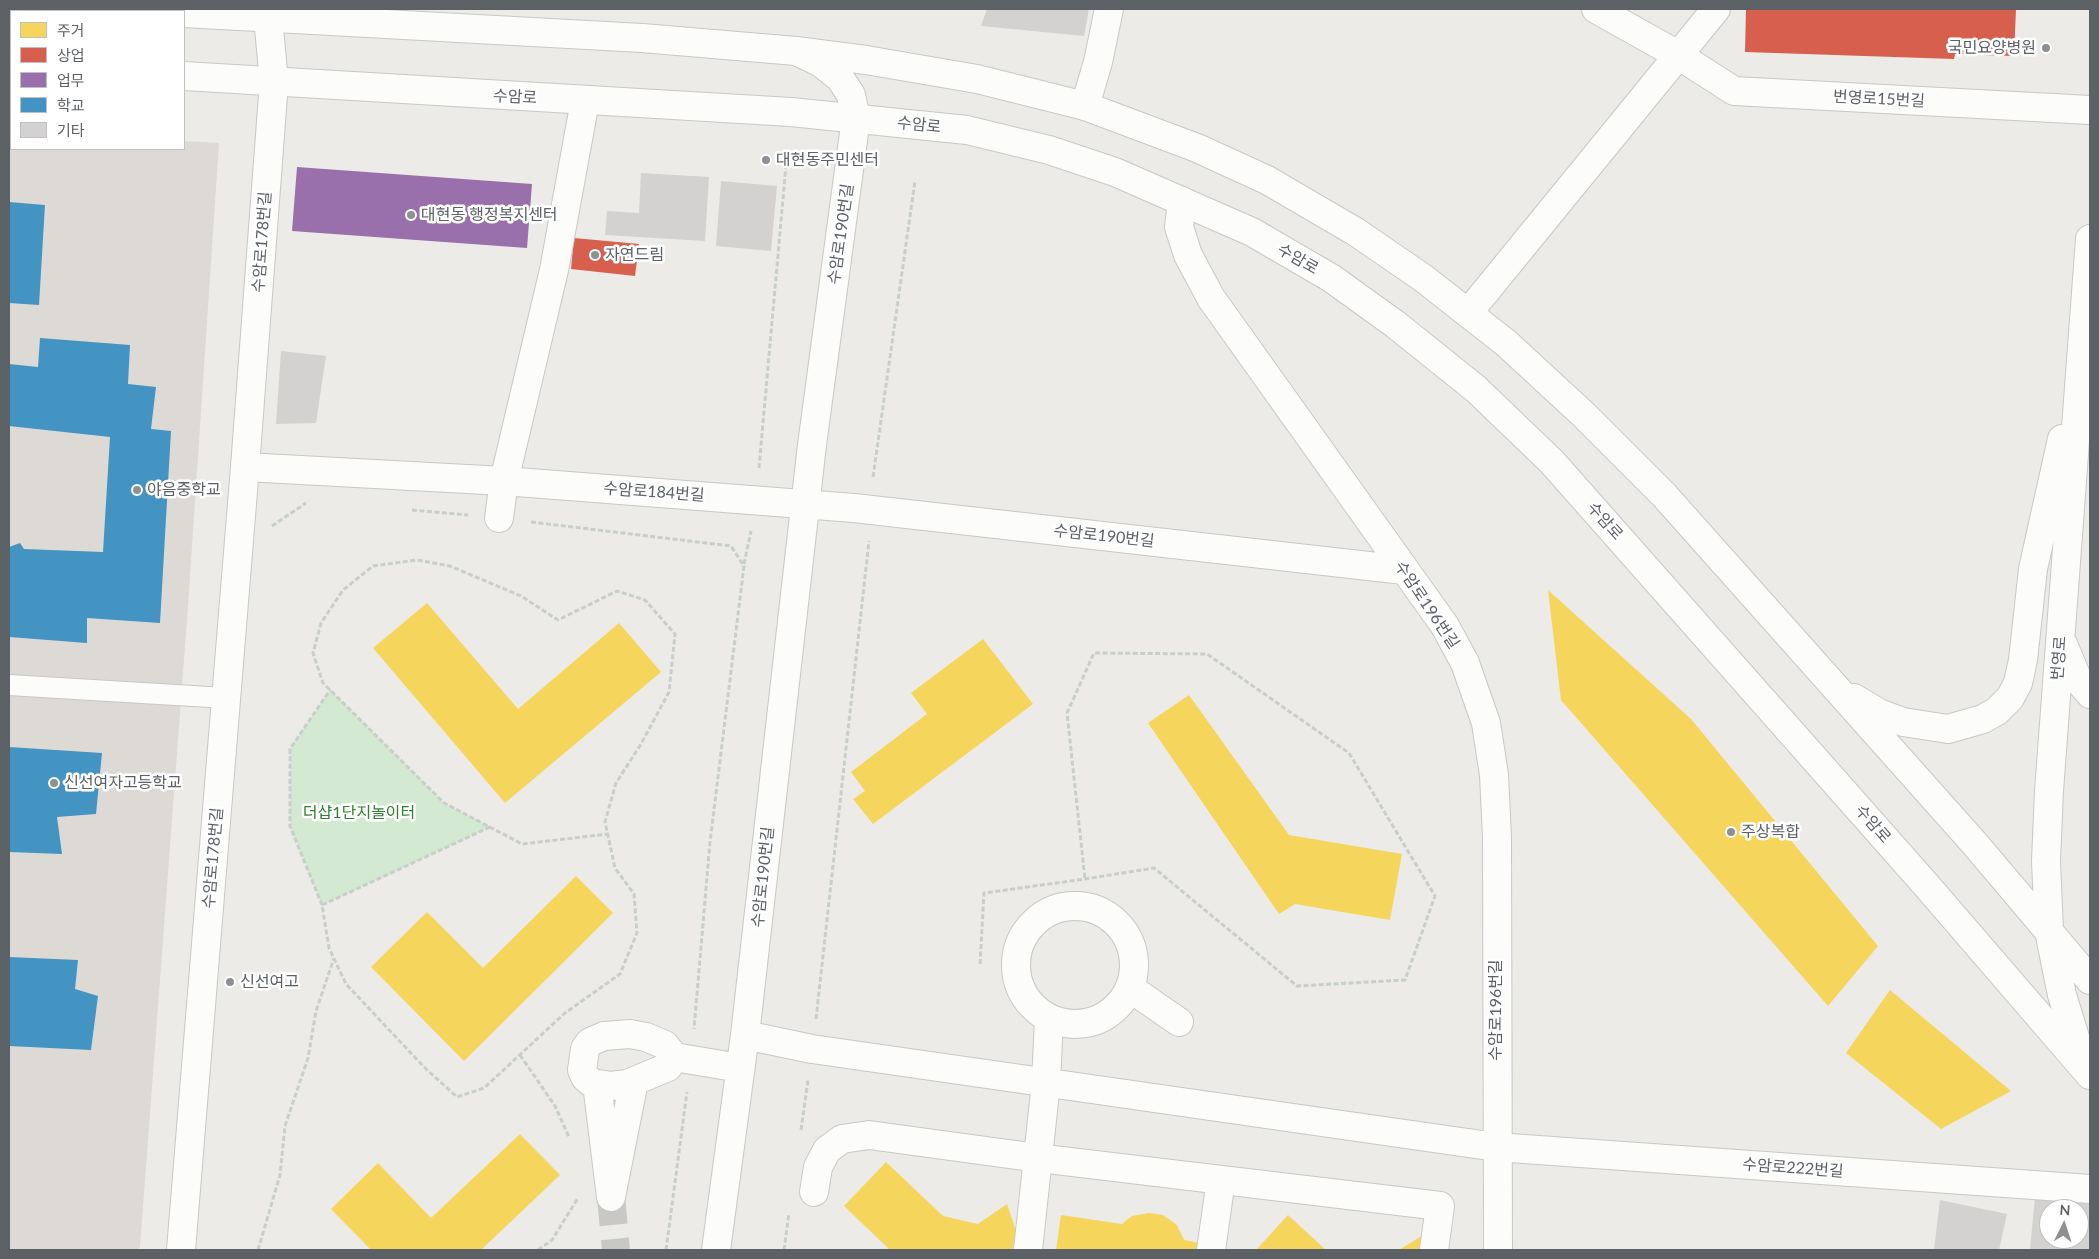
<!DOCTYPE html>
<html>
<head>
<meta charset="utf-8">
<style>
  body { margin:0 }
  #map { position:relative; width:2099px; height:1259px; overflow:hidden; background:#ecebe7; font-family:Lato,"Noto Sans KR",sans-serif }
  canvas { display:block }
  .frame { position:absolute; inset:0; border:10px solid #5c6166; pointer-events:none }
  .legend { position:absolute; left:10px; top:10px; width:175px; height:140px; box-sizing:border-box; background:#fff; border:1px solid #bec0c2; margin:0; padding:6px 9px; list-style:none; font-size:15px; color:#5c6166 }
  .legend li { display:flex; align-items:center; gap:10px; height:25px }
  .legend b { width:25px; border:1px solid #bec0c2 }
  .north { position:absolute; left:2039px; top:1199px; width:50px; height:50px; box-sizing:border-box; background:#fff; border:1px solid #bec0c2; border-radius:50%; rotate:4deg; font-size:14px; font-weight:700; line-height:20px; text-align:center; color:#5c6166 }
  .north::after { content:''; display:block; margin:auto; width:18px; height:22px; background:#8e9193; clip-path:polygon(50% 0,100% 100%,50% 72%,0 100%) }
</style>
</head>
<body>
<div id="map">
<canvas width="2099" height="1259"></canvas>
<div class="frame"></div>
<ul class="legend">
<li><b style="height:14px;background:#f6d55c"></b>주거</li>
<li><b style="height:14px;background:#d6604d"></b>상업</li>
<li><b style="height:14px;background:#9970ab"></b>업무</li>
<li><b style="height:14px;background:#4393c3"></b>학교</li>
<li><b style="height:14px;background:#d3d2d0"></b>기타</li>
</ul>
<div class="north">N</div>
</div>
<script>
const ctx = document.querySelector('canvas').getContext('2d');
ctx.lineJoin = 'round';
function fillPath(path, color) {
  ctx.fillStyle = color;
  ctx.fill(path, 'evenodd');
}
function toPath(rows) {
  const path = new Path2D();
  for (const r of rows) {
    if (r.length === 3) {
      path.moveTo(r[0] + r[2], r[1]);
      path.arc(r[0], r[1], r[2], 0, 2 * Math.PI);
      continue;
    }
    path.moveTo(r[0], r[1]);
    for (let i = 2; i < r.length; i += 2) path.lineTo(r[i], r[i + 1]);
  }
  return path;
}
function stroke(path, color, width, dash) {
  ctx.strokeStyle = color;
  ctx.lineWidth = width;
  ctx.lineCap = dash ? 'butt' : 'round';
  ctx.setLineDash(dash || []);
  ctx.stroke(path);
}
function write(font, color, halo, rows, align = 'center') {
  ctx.font = font + ' Lato,"Noto Sans KR",sans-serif';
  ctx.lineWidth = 5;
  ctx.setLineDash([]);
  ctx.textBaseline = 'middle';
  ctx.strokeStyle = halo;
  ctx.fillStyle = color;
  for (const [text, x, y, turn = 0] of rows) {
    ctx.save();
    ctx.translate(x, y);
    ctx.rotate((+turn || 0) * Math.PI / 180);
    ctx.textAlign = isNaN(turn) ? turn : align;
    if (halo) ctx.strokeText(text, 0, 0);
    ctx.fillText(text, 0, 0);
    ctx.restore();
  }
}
fillPath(toPath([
  [9,127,11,127,11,149,184,149,184,141,219,143,188,606,140,1247,138,1250,9,1250]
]), '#dddad5');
fillPath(toPath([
  [330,690,444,803,490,827,322,905,290,826,290,749]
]), '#d4e9d1');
fillPath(toPath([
  [1548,590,1691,719,1878,946,1828,1006,1561,700],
  [427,603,518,709,619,623,661,672,505,803,373,648],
  [983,639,1033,704,873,824,853,799,865,791,851,772,927,714,911,693],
  [1189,695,1289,835,1402,854,1390,920,1295,904,1279,914,1148,723],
  [576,876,613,913,464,1061,371,967,427,912,483,968],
  [1890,990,2011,1091,1941,1129,1846,1053],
  [520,1134,560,1175,481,1250,371,1250,331,1209,378,1163,431,1218],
  [886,1162,943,1216,978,1224,1007,1204,1016,1231,1012,1250,887,1250,888,1248,844,1206],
  [1149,1213,1163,1215,1177,1225,1184,1240,1212,1245,1211,1250,1056,1250,1061,1215,1122,1224,1132,1216],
  [1288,1215,1326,1250,1256,1250],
  [1423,1235,1427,1250,1399,1250]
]), '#f6d55c');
fillPath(toPath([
  [1746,9,2016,9,2014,56,1955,54,1954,59,1745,52],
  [574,238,639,244,635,276,571,269]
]), '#d6604d');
fillPath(toPath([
  [297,167,532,184,527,248,292,231]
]), '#9970ab');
fillPath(toPath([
  [9,202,45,205,39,305,9,303],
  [40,338,130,345,128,384,156,387,151,429,171,431,160,623,87,618,87,643,9,637,9,547,20,543,24,549,103,552,110,437,9,426,9,364,38,367],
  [9,747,102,753,96,814,57,817,62,854,9,852],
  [9,957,78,960,75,989,98,996,91,1050,9,1046]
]), '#4393c3');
fillPath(toPath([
  [987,9,1089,9,1084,36,981,26],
  [641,173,709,177,705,241,605,235,607,211,639,213],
  [721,181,777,186,771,251,716,246],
  [281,351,326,356,316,423,276,424],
  [2035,1196,2090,1202,2090,1250,2030,1250],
  [2049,1209,2079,1209,2079,1239,2049,1239],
  [1940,1200,2007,1214,1999,1250,1934,1250]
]), '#d3d2d0');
stroke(toPath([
  [611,1197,616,1250]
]), '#c8c8c7', 28, [28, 14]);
const service = toPath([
  [9,685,226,698]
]);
const minor = toPath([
  [1596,9,1678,55,1734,91,2090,110],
  [1085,106,1098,62,1109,9],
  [1182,201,1179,227,1188,255,1211,298,1445,626,1465,663,1486,723,1494,775,1497,837,1498,1250],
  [1468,313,1716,9],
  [245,467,504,481,854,508,1404,570],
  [499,518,504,481,554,270,585,101],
  [1075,965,59],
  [1130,988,1179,1022],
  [745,1035,812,1049,1496,1147,2090,1189],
  [674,1057,668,1067,627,1084,611,1086,592,1083,585,1077,582,1070,585,1049,590,1042,604,1036,630,1034,646,1037,665,1045,674,1057,740,1068],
  [597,1084,611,1197,634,1081],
  [814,1192,818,1167,827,1150,842,1139,869,1135,1038,1158,1440,1206,1434,1250],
  [716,1250,745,1035,812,445,856,118,851,95,840,78,821,63,796,51],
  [1028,1250,1046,1083,1049,1018],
  [1211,1250,1221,1180]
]);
const tertiary = toPath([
  [181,1250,245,467,274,82,268,17]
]);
const secondary = toPath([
  [125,9,163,11],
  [184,13,642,38,796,51,866,60,977,79,1085,106,1197,148,1267,180,1356,232,1423,278,1506,343,1584,415,1664,495,1975,844,2090,980],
  [9,65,11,65],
  [184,76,791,112,967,130,1049,150,1115,172,1252,232,1331,278,1395,324,1476,389,1552,462,1927,886,2090,1075],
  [2063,644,2078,680,2090,694],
  [1854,698,1879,713,1903,722,1948,729,1983,719,1997,711,2010,698,2018,683,2023,660,2033,569,2062,439],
  [2084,1059,2077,1044,2062,995,2049,931,2046,861,2049,791,2090,239]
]);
stroke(service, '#c7c8c7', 22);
stroke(minor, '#c7c8c7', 30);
stroke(tertiary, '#c7c8c7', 30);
stroke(secondary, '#c8c8c8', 30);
stroke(toPath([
  [759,468,786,165],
  [873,477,915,181],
  [412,510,468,515],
  [531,522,731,546,744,566,710,842,694,1029],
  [272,526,306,503],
  [744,564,751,531],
  [490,827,322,905,329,948,346,984,424,1067,457,1097,484,1088,565,1013,620,974,637,933,634,894,615,868,605,822,616,783,641,744,669,692,675,634,645,600,617,591,558,620,521,596,450,566,417,560,373,566,343,590,321,623,313,653,323,683,444,803,522,844,608,834],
  [322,905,290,826,290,749,330,690],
  [980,964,984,893,1085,879,1154,868,1297,986,1405,980,1435,896,1349,753,1207,654,1094,653,1067,713,1085,879],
  [816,1019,869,541],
  [520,1055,555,1106,569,1137],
  [801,1130,808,1080],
  [258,1250,280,1175,285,1126,308,1058,316,1011,334,958],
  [538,1250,552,1240,578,1198],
  [666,1250,687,1092],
  [784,1250,789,1213]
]), '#c8ceca', 3, [5, 2.5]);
stroke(service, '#fcfcfb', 20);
stroke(minor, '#fcfcfb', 28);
stroke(tertiary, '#fcfcfb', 28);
stroke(secondary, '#fcfcfb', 28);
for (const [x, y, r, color] of [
  [2046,48,5,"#8e9193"],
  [766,160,5,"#8e9193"],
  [411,215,5,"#8e9193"],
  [595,255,5,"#8e9193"],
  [137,490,5,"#8e9193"],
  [54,783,5,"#8e9193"],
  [1731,832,5,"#8e9193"],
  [230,982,5,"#8e9193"]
]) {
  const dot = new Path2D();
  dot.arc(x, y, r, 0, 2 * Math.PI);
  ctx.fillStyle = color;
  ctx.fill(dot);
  stroke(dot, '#fff', 2);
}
write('16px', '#5c6166', '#fff', [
  ["국민요양병원",2036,48,"right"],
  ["대현동주민센터",776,160],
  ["대현동 행정복지센터",421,215],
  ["자연드림",605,255],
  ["야음중학교",147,490],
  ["신선여자고등학교",64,783],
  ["주상복합",1741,832],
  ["신선여고",240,982]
], 'left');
write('16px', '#5c6166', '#fff', [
  ["수암로",515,97,3],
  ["번영로15번길",1879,99,3],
  ["수암로",919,125,6],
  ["수암로190번길",841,234,-82],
  ["수암로178번길",262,242,-86],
  ["수암로",1298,259,30],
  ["수암로184번길",654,492,4],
  ["수암로",1605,521,48],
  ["수암로190번길",1104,536,6],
  ["수암로196번길",1427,605,56],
  ["번영로",2059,658,-86],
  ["수암로",1873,824,49],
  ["수암로178번길",213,858,-85],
  ["수암로190번길",763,877,-84],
  ["수암로196번길",1496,1010,-90],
  ["수암로222번길",1793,1168,4]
]);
write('16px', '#2f822f', '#fff', [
  ["더샵1단지놀이터",359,813]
]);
</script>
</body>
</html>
